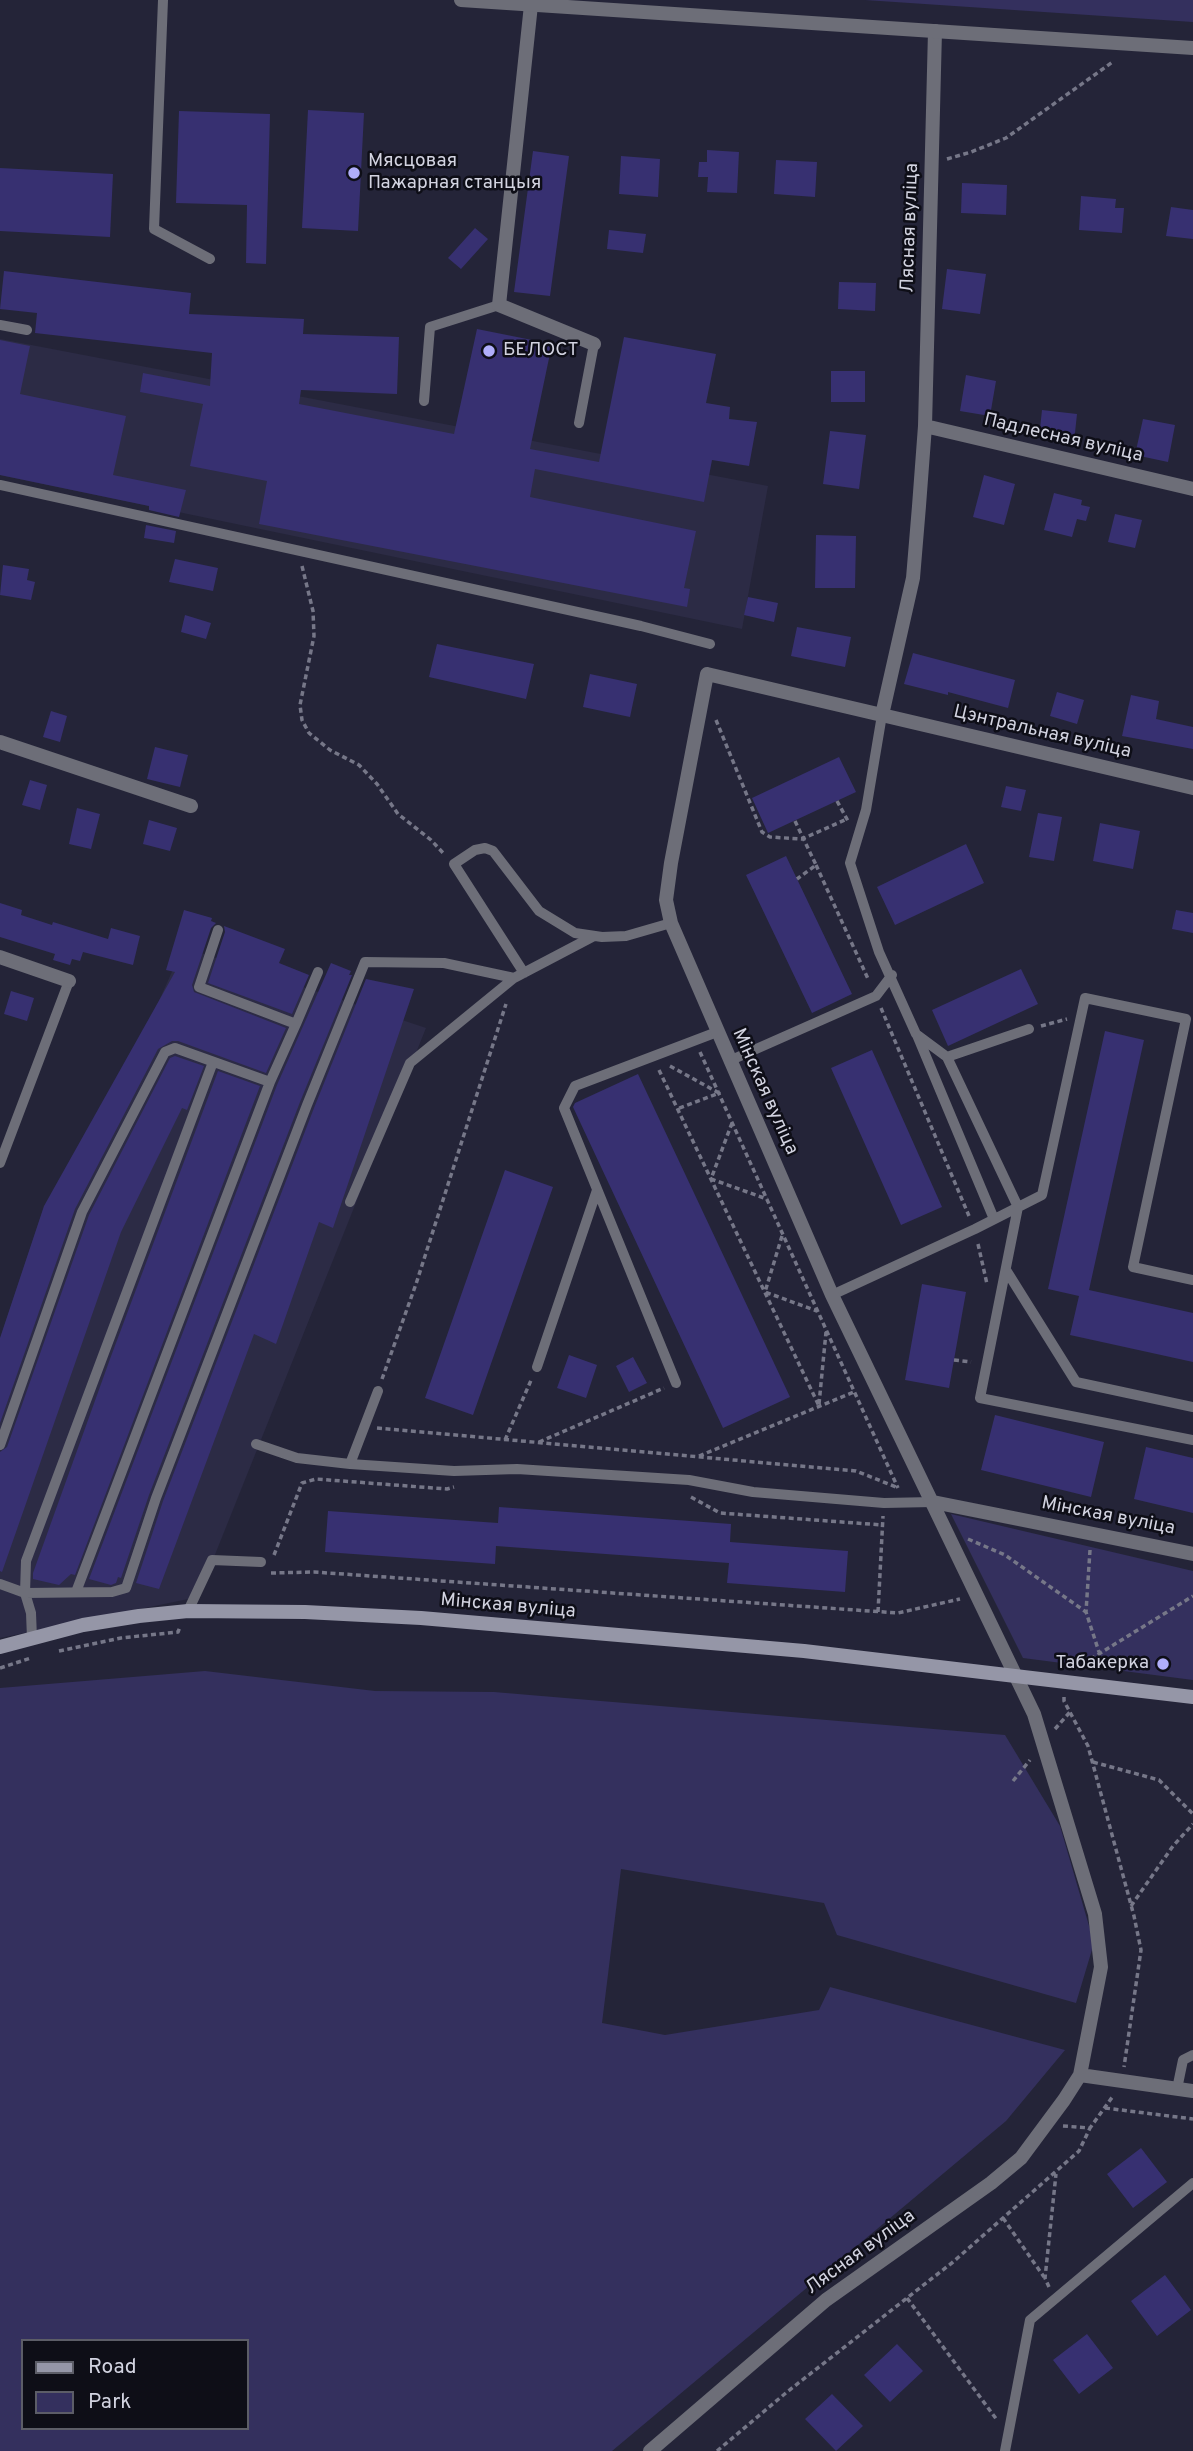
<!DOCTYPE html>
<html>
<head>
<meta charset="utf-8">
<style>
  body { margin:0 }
  #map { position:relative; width:1193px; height:2451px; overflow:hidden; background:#242438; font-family:Overpass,sans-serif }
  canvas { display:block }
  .legend { position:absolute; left:21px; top:2339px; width:228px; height:91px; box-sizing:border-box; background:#0e0e17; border:2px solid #5c5d67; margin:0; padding:9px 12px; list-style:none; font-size:21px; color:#d2d3e0 }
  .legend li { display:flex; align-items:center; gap:14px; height:35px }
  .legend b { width:35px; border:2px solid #5c5d67 }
</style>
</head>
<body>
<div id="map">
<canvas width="1193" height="2451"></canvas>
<ul class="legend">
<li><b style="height:9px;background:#9596a7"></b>Road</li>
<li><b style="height:19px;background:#34305e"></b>Park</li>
</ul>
</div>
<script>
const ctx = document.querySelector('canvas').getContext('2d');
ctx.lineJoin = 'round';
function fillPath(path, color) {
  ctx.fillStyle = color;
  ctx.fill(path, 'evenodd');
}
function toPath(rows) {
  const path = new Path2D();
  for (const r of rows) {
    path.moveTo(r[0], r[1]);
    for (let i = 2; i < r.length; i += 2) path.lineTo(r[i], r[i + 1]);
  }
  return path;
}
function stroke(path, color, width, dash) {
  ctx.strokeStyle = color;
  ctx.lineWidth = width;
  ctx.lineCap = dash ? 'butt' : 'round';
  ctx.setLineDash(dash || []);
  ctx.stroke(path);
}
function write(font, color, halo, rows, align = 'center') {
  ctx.font = font + ' Overpass,sans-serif';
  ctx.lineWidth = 5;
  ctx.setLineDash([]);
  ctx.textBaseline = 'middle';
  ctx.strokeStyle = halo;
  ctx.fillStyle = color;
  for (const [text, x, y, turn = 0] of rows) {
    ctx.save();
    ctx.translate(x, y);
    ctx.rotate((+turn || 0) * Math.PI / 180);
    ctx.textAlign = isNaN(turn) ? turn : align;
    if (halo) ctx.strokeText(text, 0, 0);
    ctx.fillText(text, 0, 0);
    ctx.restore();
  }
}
fillPath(toPath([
  [0,339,768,486,742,629,0,475],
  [183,947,426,1028,198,1597,0,1638,0,1357]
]), '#2c2b45');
fillPath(toPath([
  [865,0,1193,0,1193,22,1148,19],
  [951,1514,1193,1571,1193,1680,1023,1658],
  [205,1671,375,1691,494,1692,1005,1735,1060,1826,1094,1943,1076,2003,837,1935,824,1903,621,1869,602,2023,665,2035,819,2010,830,1987,1065,2050,1006,2121,612,2451,0,2451,0,1688],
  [23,2341,247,2341,247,2428,23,2428]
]), '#34305e');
fillPath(toPath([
  [308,110,364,113,358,231,302,228],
  [179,111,270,114,266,264,246,263,247,205,176,203],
  [707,150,739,152,737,193,707,192,708,177,698,177,699,162,707,162],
  [533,151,569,156,550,296,514,292],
  [621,156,660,159,658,197,619,194],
  [776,160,817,162,815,197,774,194],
  [0,168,113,174,110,237,0,231],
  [962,183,1007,185,1006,215,961,213],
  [1081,196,1116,199,1115,208,1124,208,1122,233,1079,230],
  [1171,207,1193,210,1193,239,1166,236],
  [475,228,488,239,461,269,448,258],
  [609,230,646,234,643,253,607,249],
  [947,269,986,274,980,314,942,309],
  [4,271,191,293,189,314,304,319,303,334,399,337,397,394,301,390,299,404,454,434,477,329,552,344,530,449,599,462,624,337,716,354,706,403,730,407,729,419,757,422,749,466,712,460,704,502,535,469,530,497,696,531,684,588,690,589,687,607,259,524,267,481,190,466,203,404,140,392,143,373,210,386,212,353,35,333,37,313,0,309],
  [839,282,876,283,875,311,838,309],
  [0,340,30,346,20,394,126,416,113,475,186,490,179,517,149,510,149,506,0,475],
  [831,371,865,371,865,402,831,402],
  [966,375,996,381,990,416,960,411],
  [1042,410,1077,414,1074,442,1039,438],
  [1143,419,1175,425,1168,462,1135,455],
  [830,431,866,435,859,489,823,484],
  [984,475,1015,484,1004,525,973,517],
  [1054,493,1082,500,1081,505,1090,507,1086,521,1077,519,1072,537,1044,530],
  [1115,514,1142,520,1135,548,1108,542],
  [146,525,176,531,174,543,144,538],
  [816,535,856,536,855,588,815,588],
  [175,559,218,568,213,591,169,582],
  [3,565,29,569,27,580,35,582,31,600,0,595],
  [748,597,778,603,774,622,744,615],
  [185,615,211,623,206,639,181,632],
  [797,627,851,637,845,667,791,656],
  [437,644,534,664,526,699,429,677],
  [913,653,1015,680,1008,708,948,692,948,695,904,684],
  [590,674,637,684,630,717,583,707],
  [1057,692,1084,700,1077,724,1050,716],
  [1131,695,1159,701,1156,719,1193,727,1193,749,1122,736],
  [51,711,67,716,60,742,43,737],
  [155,747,188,755,180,787,147,779],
  [839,757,856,792,768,833,752,798],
  [30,780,47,785,40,810,22,805],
  [1006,786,1026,790,1021,811,1001,807],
  [77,808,100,814,91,849,69,844],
  [1038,813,1062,817,1054,861,1029,857],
  [149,820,177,828,170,851,143,844],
  [1100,823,1140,831,1133,869,1093,861],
  [966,844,984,883,895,925,877,887],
  [786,856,852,994,812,1013,746,875],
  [0,903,22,910,21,915,52,925,53,922,108,939,111,928,140,936,133,965,83,952,80,961,72,959,70,965,53,960,55,954,0,937],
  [184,910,212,918,211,921,216,923,211,928,192,985,194,992,286,1028,266,1073,178,1041,172,1041,158,1049,75,1209,0,1423,0,1338,44,1206,175,972,166,970],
  [1176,910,1193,913,1193,933,1172,929],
  [224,926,285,949,279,963,309,975,292,1014,208,983,225,932],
  [331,963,351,971,349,975,352,975,300,1102,149,1495,121,1578,118,1577,116,1583,111,1585,89,1579,277,1085],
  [1021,969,1038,1004,948,1046,932,1010],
  [366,979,414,989,333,1228,319,1222,276,1344,254,1334,159,1589,136,1583,163,1501,314,1108],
  [11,991,34,998,27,1021,4,1014],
  [1105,1031,1144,1040,1089,1290,1193,1313,1193,1362,1070,1335,1079,1296,1048,1289],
  [872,1050,942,1207,901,1225,831,1068],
  [175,1056,204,1066,187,1110,182,1108,121,1232,2,1572,0,1571,0,1452,7,1447,89,1215,170,1058],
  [218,1071,260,1086,75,1575,71,1574,59,1585,33,1579,33,1573,110,1359],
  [638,1074,790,1397,723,1428,573,1107,575,1103],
  [505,1170,553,1187,473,1415,425,1398],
  [922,1284,966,1292,949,1388,905,1380],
  [569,1355,597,1365,586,1398,557,1388],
  [633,1357,647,1383,629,1392,616,1366],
  [995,1415,1104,1442,1091,1497,981,1470],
  [1146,1447,1193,1458,1193,1513,1134,1499],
  [499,1507,731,1524,730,1542,848,1551,845,1592,727,1583,729,1563,496,1546,495,1564,325,1552,328,1511,498,1523],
  [1141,2148,1167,2182,1133,2208,1107,2174],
  [1165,2275,1191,2310,1157,2336,1131,2301],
  [1087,2334,1113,2368,1079,2394,1053,2360],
  [897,2344,923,2371,890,2402,864,2375],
  [832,2394,863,2426,836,2451,805,2419]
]), '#373071');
stroke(toPath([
  [947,159,971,152,1006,138,1114,61],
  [302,566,313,611,314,636,300,705,302,720,309,733,330,750,359,765,377,784,398,814,431,840,445,855],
  [716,720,762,832,770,837,802,839,847,819],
  [837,801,848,821],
  [795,821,816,865,797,879],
  [816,865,869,981],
  [881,1008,969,1216],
  [1041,1026,1067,1019],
  [700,1052,898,1488],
  [670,1066,719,1093,677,1109],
  [659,1070,819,1406],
  [732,1123,711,1179,767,1199],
  [782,1236,765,1292,817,1311],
  [978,1244,987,1284],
  [954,1360,971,1362],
  [382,1379,416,1284,506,1004],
  [819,1404,826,1332],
  [377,1428,856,1471,896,1487],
  [505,1440,532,1378],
  [539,1442,664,1388],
  [699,1456,854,1392],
  [691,1497,720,1513,883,1525],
  [968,1539,1005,1555,1086,1612],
  [1090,1550,1086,1612,1099,1652],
  [274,1555,302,1483,316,1479,447,1489,454,1487],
  [271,1573,314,1572,898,1613,960,1599],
  [878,1612,883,1516],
  [59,1651,121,1638,178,1632,180,1627],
  [0,1668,31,1658],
  [1076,1668,1193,1596],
  [1064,1697,1064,1701,1088,1746,1134,1916,1141,1950,1124,2067],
  [1055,1729,1070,1712],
  [1093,1762,1159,1780,1193,1814],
  [1013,1781,1030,1760],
  [1131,1906,1173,1846,1193,1824],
  [1105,2108,1193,2119],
  [1063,2126,1090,2128,1113,2096],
  [1003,2218,1044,2277],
  [1049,2287,1045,2278,1056,2174],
  [907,2298,997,2420],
  [717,2451,787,2392,953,2262,1079,2151,1090,2128]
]), '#767788', 3.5, [5, 3.5]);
stroke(toPath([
  [163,0,154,229,210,259],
  [0,325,27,330],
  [424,401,430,327,499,305],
  [579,423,594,344],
  [0,485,641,626,710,644],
  [882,715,866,810,850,863,879,952,916,1034,947,1057,1029,1029],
  [218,930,199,987,296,1024,270,1082],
  [524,973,454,864,475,850,485,848,493,851,539,911,575,933,602,937,626,936,671,923],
  [296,1024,318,972],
  [917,1035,994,1219],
  [947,1057,1018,1207,980,1398,1193,1440],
  [729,1061,876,996,892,975],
  [0,1163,69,981],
  [350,1202,410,1063,514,978,594,936],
  [1006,1270,1076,1382,1193,1407],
  [832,1295,975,1229,1042,1195,1085,998,1186,1019,1133,1267,1193,1280],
  [537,1367,597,1190],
  [676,1383,564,1108,575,1086,717,1032],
  [256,1444,297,1458,350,1464,454,1471,517,1469,689,1480,753,1492,884,1503,933,1502],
  [0,1445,82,1212,165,1052,175,1048,270,1082,76,1592],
  [350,1464,378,1391],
  [0,1584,25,1593,112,1592,126,1588,156,1498,307,1105,365,962,444,963,514,978],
  [188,1611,212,1560,261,1562],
  [32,1638,31,1613,25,1593,26,1561,213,1062],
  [1177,2089,1183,2060,1193,2055],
  [1005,2451,1030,2320,1193,2183]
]), '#6d6e78', 10);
stroke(toPath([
  [531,5,499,305,594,344],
  [925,426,1193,489],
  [882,715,913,578,919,506,925,426,935,31],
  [0,742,191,806],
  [0,957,69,981],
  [933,1502,1193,1554],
  [1080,2075,1193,2091],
  [650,2451,826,2300,991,2183,1021,2158,1064,2100,1080,2075,1101,1967,1095,1914,1034,1714,832,1295,671,923,666,900,671,863,707,674,1193,788]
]), '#6d6e78', 14);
stroke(toPath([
  [461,0,1193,48]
]), '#6d6e78', 14);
stroke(toPath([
  [0,1647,83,1625,139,1616,188,1611,305,1612,421,1618,804,1651,1193,1697]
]), '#9596a7', 14);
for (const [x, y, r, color] of [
  [354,173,7,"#b0aefa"],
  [489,351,7,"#b0aefa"],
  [1163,1664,7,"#b0aefa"]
]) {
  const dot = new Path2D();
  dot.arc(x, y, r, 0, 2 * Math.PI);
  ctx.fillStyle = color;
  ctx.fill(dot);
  stroke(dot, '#0e0e17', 2.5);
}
write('19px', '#d2d3e0', '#0e0e17', [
  ["Мясцовая",368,162],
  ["Пажарная станцыя",368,184],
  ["БЕЛОСТ",503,351],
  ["Табакерка",1149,1664,"right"]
], 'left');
write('19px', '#d2d3e0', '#0e0e17', [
  ["Лясная вуліца",911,228,-88],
  ["Падлесная вуліца",1063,439,13],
  ["Цэнтральная вуліца",1042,733,13],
  ["Мінская вуліца",764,1092,66],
  ["Мінская вуліца",1108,1517,11],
  ["Мінская вуліца",508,1607,5],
  ["Лясная вуліца",861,2253,-36]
]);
</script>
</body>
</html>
